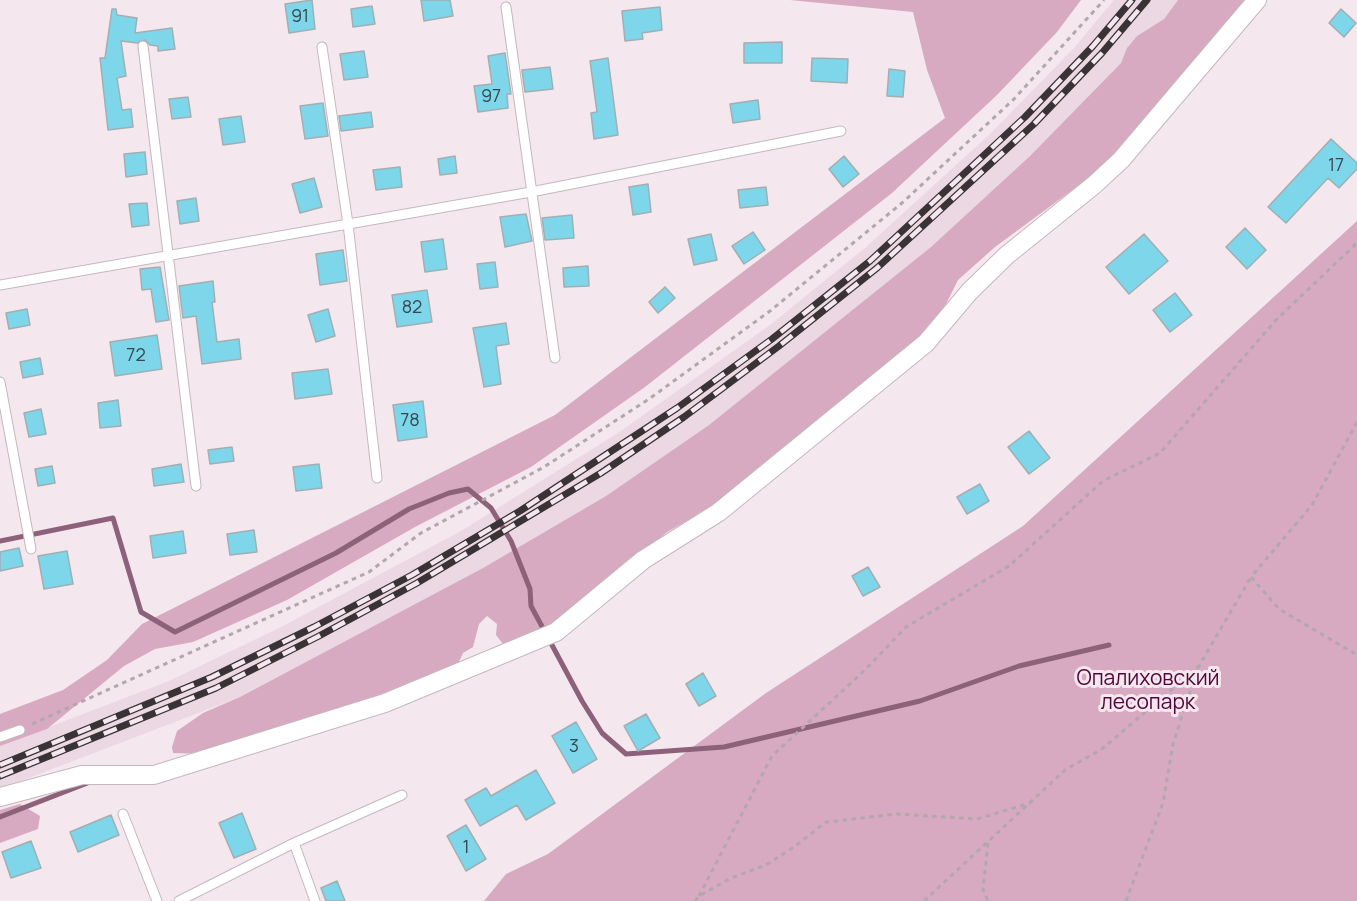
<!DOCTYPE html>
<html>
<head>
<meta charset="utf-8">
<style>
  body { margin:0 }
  canvas { display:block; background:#f4e7ee }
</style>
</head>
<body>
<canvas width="1357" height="901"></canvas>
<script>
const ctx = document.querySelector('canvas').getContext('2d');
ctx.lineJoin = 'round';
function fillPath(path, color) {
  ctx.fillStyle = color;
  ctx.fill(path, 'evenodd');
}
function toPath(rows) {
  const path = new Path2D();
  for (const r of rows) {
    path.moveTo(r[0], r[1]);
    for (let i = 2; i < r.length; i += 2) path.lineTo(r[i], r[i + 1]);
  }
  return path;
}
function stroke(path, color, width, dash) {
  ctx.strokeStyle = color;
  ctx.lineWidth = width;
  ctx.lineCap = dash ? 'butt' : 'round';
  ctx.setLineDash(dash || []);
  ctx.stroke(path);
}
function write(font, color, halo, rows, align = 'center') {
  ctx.font = font + ' Manrope,sans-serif';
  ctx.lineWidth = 6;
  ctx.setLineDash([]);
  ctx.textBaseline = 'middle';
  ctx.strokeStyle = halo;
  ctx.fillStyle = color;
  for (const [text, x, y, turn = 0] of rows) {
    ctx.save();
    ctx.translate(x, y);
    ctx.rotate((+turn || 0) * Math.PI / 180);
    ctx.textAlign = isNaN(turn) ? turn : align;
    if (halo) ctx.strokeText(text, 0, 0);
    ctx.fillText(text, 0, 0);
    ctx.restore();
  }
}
fillPath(toPath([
  [1114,0,1178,0,1164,19,1137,36,1127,48,1121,63,1030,156,931,247,709,425,606,496,483,568,240,697,0,789,0,746,169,681,281,627,461,531,618,433,770,325,866,247,990,134,1073,49]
]), '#ecd8e2');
fillPath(toPath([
  [790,0,1081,0,1057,32,997,95,892,193,645,387,531,467,415,527,287,600,193,642,155,649,124,666,47,729,0,746,0,714,63,690,107,660,142,624,555,415,945,118,927,70,913,12],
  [1178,0,1249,0,1113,160,995,247,958,280,946,304,925,333,844,405,708,509,667,532,582,606,552,627,510,644,503,644,496,635,497,624,487,616,479,624,473,647,463,653,458,664,410,687,207,754,173,753,172,747,177,731,203,713,240,697,483,568,606,496,709,425,931,247,1030,156,1121,63,1127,48,1137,36,1164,19],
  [1357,221,1357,901,484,901,506,874,548,854,766,693,1023,526],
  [20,804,40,816,38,829,0,843,0,810]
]), '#d7aac2');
stroke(toPath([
  [0,541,113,518,141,612,175,632,336,553,409,509,449,493,468,489,491,508,511,541,530,589,531,606,582,701,602,733,626,754,724,747,920,701,1019,666,1109,645],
  [0,817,90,782]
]), '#8e617a', 5);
const building = toPath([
  [312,0,315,29,289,33,285,4,312,0],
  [421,0,450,0,453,16,424,21,421,0],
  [372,6,375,24,353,27,351,9,372,6],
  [660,7,662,30,642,33,643,39,625,41,622,11,660,7],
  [112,9,116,9,117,15,137,18,135,33,172,28,175,49,158,51,158,46,150,45,145,40,137,43,121,41,126,76,117,78,122,110,131,109,133,127,108,130,100,58,105,58,112,9],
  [1341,9,1356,23,1344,37,1329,23,1341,9],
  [782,42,782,63,744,63,744,43,782,42],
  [364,51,368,77,344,80,340,54,364,51],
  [505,53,511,94,507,94,508,108,478,112,474,86,492,84,488,56,505,53],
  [608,58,618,135,594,139,591,113,597,112,590,61,608,58],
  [812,58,848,59,847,83,811,81,812,58],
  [550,67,553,89,525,92,522,70,550,67],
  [889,69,905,71,903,97,887,96,889,69],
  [188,97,191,117,172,119,169,99,188,97],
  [758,100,760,119,733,123,730,104,758,100],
  [323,103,328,136,305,139,300,106,323,103],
  [371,112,373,127,341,131,339,116,371,112],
  [241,116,245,142,223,145,219,119,241,116],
  [1331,139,1357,163,1357,169,1339,188,1328,178,1286,223,1268,207,1331,139],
  [145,152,147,174,126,177,124,154,145,152],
  [455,156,457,173,440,175,438,159,455,156],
  [844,156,859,174,843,187,829,169,844,156],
  [400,167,402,187,376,190,373,170,400,167],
  [314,178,322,207,300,213,292,184,314,178],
  [648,184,651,212,633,215,629,187,648,184],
  [766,187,768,205,740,208,738,190,766,187],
  [196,198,199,221,180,224,177,201,196,198],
  [147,203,149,225,132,227,129,204,147,203],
  [526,214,532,241,505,247,500,217,526,214],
  [572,215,574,238,545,240,542,218,572,215],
  [1245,228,1266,250,1247,269,1226,247,1245,228],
  [753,232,765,250,744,264,732,246,753,232],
  [711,234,717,260,694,265,688,239,711,234],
  [1144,234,1168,261,1129,294,1106,267,1144,234],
  [443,239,447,269,425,272,421,242,443,239],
  [343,250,347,281,320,285,316,254,343,250],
  [495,262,498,287,480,289,477,264,495,262],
  [588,266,589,286,564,287,563,268,588,266],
  [160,267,169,320,156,322,151,289,142,290,140,269,160,267],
  [213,281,215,302,212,302,217,342,239,339,241,359,202,364,196,316,183,318,179,286,213,281],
  [665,287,675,298,658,313,649,302,665,287],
  [427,290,432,322,397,327,392,295,427,290],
  [1175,293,1192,315,1170,332,1153,310,1175,293],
  [27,309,30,325,9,329,6,313,27,309],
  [328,309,335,336,316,342,308,315,328,309],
  [506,323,509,344,496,346,501,384,484,387,473,328,506,323],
  [157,335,162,369,115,376,110,342,157,335],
  [40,358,43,374,23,378,20,362,40,358],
  [328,369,332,394,295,399,292,373,328,369],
  [118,400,121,426,100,428,98,403,118,400],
  [423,401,427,437,398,441,393,405,423,401],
  [41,409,46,434,29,437,24,413,41,409],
  [1029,431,1050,458,1029,474,1008,447,1029,431],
  [232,447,234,461,210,464,208,450,232,447],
  [181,464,184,482,154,486,152,469,181,464],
  [319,464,322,488,296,491,293,467,319,464],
  [52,466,55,483,38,486,35,469,52,466],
  [980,484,989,501,967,514,957,497,980,484],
  [254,530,257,552,230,555,227,534,254,530],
  [183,531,186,553,153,558,150,536,183,531],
  [19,548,23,566,0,571,0,552,19,548],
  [67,551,73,584,44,589,38,556,67,551],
  [868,567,880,587,863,596,852,576,868,567],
  [703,673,716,696,699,706,686,684,703,673],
  [646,714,660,738,638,751,624,726,646,714],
  [576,722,597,759,573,773,552,736,576,722],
  [536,770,555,803,526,820,517,805,480,826,465,800,486,788,491,796,536,770],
  [242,813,256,849,234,858,219,823,242,813],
  [111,815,119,835,78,852,70,832,111,815],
  [466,825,486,859,466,871,447,836,466,825],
  [31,841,41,868,11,878,2,852,31,841],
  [337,881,345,901,326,901,321,888,337,881]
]);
fillPath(building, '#7ed6eb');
stroke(building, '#a1afb2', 1.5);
const lane = toPath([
  [506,7,555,358],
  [143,46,196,486],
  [322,47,348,224,377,478],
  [0,285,531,192,841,131],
  [0,382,31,549],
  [0,737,20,730],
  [123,814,157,901],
  [294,843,315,901],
  [179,901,294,843,402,795]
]);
const street = toPath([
  [0,797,82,775,154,775,385,703,556,632,643,560,719,512,926,343,970,291,1007,255,1094,185,1121,160,1257,0]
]);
stroke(lane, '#c4b8be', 11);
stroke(street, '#c4b8be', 20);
stroke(toPath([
  [1357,422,1312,505,1251,577,1279,609,1357,655],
  [32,724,369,572,421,533,544,467,649,399,770,311,902,203,1014,99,1104,0],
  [988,843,983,890,988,901],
  [699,896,772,756,864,671,906,627,1009,566,1103,481,1160,453,1277,319,1357,243],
  [695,901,699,896,731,878,766,865,794,847,826,822,897,814,977,819,1030,803],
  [924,901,1065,770,1102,749,1199,666,1251,577],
  [1126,901,1163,803,1173,744,1198,667]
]), '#b1a7ac', 3, [4.5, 4.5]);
stroke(lane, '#fff', 9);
stroke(street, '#fff', 18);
const rail = toPath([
  [0,765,212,677,314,627,412,575,520,511,677,408,772,339,870,261,1025,117,1093,46,1132,0],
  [0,776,216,688,319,636,417,583,601,473,684,417,779,346,877,268,1034,124,1102,53,1147,0]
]);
stroke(rail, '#393336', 7);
stroke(rail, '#f4e7ee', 4.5, [14]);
write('18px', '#374950', null, [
  ["91",300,17],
  ["97",491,97],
  ["17",1336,166],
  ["82",412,308],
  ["72",136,356],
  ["78",410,421],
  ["3",574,747],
  ["1",466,848]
]);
write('21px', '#53063b', '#f4e7ee', [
  ["Опалиховский",1148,679],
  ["лесопарк",1148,703]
]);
</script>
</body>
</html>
